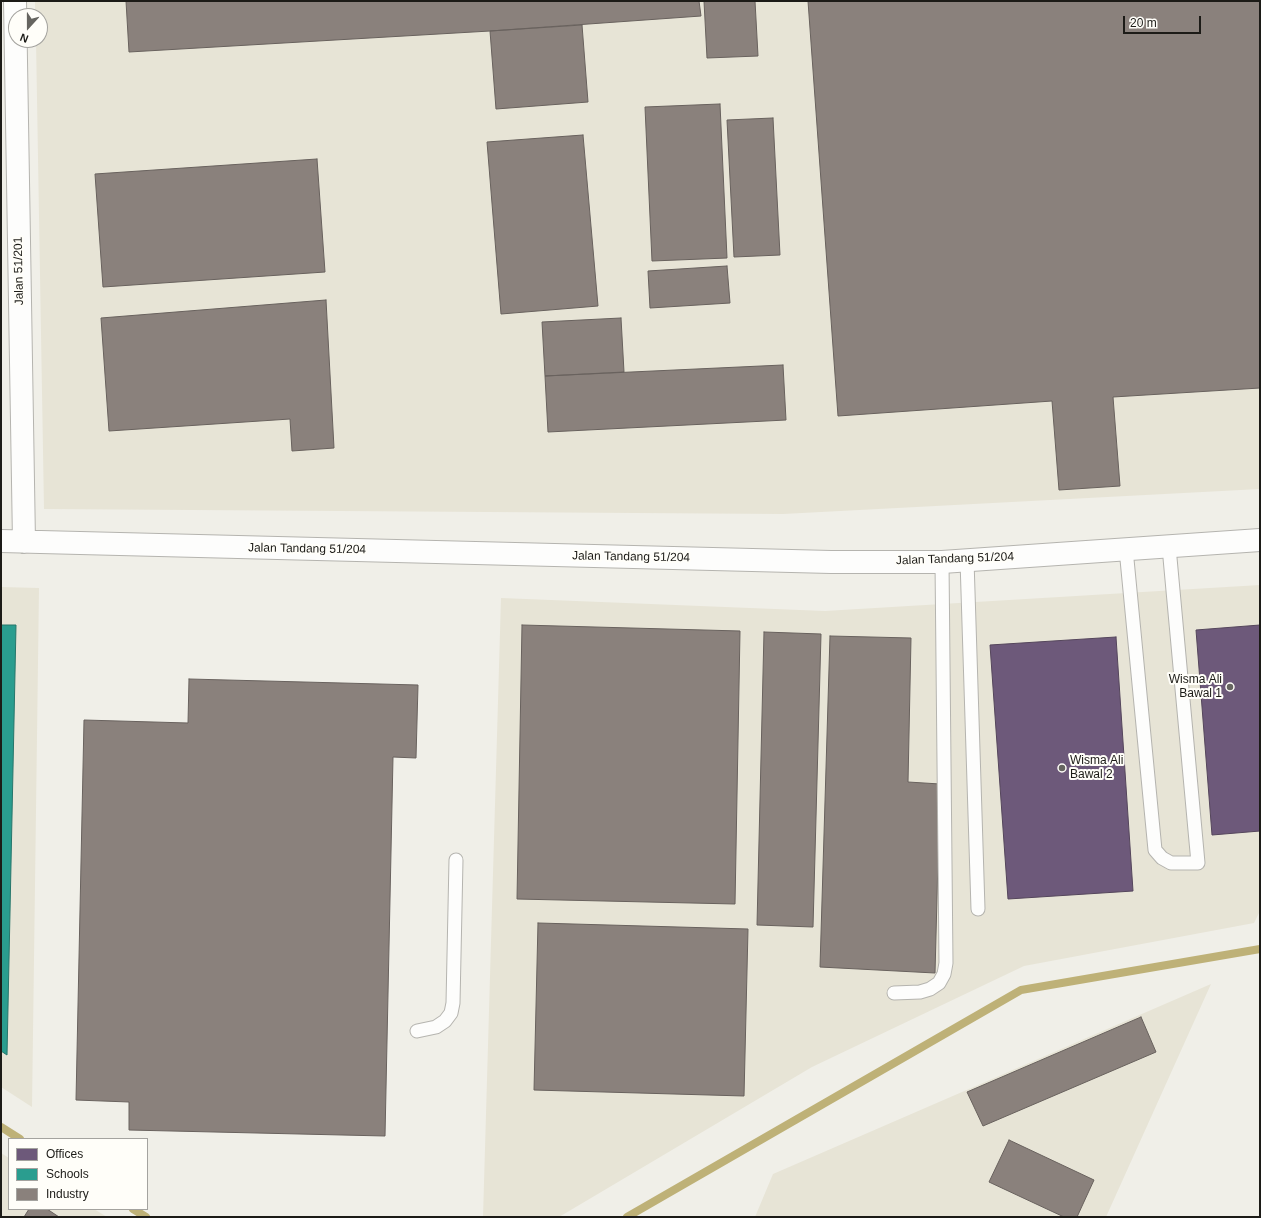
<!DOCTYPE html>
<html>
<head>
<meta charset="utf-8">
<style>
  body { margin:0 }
  #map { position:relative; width:1261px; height:1218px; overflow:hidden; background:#f0efe8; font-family:Arial,sans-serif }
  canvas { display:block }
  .frame { position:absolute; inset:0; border:2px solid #1c1b17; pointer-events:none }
  .legend { position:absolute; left:8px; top:1138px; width:140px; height:72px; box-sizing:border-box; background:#fffef9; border:1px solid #a4a39f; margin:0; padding:5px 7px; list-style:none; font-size:12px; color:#1c1b17 }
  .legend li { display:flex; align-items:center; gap:8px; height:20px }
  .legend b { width:20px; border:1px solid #a4a39f }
  .north { position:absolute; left:8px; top:8px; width:40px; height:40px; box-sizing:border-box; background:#fffef9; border:1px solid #a4a39f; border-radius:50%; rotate:201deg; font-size:11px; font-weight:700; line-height:16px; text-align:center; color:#1c1b17 }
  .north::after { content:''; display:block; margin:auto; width:14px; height:18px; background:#666560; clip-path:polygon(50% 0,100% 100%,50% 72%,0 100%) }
  .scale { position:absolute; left:1123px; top:16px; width:78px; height:18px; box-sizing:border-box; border:2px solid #1c1b17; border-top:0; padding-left:5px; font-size:12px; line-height:14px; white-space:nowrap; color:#1c1b17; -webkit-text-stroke:3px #fffef9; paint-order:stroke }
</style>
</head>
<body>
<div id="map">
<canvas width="1261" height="1218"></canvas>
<div class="frame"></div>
<ul class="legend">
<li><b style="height:11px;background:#6d597a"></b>Offices</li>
<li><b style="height:11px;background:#2a9d8f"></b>Schools</li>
<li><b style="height:11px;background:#8a817c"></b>Industry</li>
</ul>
<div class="north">N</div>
<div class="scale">20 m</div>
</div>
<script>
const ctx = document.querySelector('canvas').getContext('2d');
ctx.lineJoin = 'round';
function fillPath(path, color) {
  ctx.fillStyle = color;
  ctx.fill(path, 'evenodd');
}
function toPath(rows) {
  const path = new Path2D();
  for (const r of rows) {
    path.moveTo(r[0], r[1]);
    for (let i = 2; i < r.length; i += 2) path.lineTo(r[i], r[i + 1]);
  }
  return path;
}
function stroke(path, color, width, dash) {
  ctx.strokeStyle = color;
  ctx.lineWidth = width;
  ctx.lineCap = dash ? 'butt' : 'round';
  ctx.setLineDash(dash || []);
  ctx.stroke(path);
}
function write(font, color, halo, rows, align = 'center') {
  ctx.font = font + ' Arial,sans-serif';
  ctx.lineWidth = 4;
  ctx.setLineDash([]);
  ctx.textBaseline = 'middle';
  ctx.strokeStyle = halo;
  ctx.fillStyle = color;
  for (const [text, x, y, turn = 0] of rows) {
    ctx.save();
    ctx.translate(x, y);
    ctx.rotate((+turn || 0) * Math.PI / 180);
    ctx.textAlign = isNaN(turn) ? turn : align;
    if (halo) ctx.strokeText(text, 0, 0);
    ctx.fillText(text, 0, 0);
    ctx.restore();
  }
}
fillPath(toPath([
  [35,1,1260,1,1260,489,783,514,44,509,36,40,40,40,40,16,35,16],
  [1260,585,1260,911,1254,923,1024,966,812,1067,559,1217,483,1217,501,598,825,611],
  [1,587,39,588,32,1107,1,1087],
  [1211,984,1106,1217,755,1217,773,1174],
  [1,1153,9,1158,9,1209,94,1209,107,1217,1,1217]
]), '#e7e4d6');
const offices = toPath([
  [1260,625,1260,831,1212,835,1196,630,1260,625],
  [1116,637,1133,891,1008,899,990,645,1116,637]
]);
fillPath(offices, '#6d597a');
stroke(offices, '#55465c', 1);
const schools = toPath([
  [1,625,16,625,7,1055,1,1051,1,625]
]);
fillPath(schools, '#2a9d8f');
stroke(schools, '#26766b', 1);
const industry = toPath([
  [126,1,699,1,701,16,490,31,129,52,126,1],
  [704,1,755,1,758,56,707,58,704,1],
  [808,1,1260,1,1260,388,1113,397,1120,486,1059,490,1052,401,838,416,808,1],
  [582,25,588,102,496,109,490,31,582,25],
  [720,104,727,258,652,261,645,107,720,104],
  [773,118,780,255,734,257,727,120,773,118],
  [583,135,598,306,501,314,487,142,583,135],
  [317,159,325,272,103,287,95,174,317,159],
  [727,266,730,303,650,308,648,271,727,266],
  [326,300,334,448,292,451,290,419,109,431,101,318,326,300],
  [621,318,624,372,545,376,542,322,621,318],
  [783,365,786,420,548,432,545,376,783,365],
  [522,625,740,631,735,904,517,899,522,625],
  [764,632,821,634,813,927,757,925,764,632],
  [830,636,911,638,908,782,940,784,935,973,820,967,830,636],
  [189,679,418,685,416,758,393,757,385,1136,129,1130,129,1102,76,1100,84,720,188,723,189,679],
  [538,923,748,929,744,1096,534,1090,538,923],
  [1141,1017,1156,1052,983,1126,967,1092,1141,1017],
  [1009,1140,1094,1180,1077,1217,1064,1217,989,1182,1009,1140],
  [29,1209,47,1209,59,1217,24,1217,29,1209]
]);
fillPath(industry, '#8a817c');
stroke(industry, '#69625e', 1);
stroke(toPath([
  [1,1127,20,1139],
  [133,1209,146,1217],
  [627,1217,1021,990,1260,949]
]), '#beb177', 8);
const service = toPath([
  [1126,549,1155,850,1162,858,1171,863,1198,863,1169,547],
  [967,560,978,909],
  [894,993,920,992,930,989,939,983,944,974,946,963,942,562],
  [417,1031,436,1027,445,1021,451,1013,453,1003,456,860]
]);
const minor = toPath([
  [15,1,24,542],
  [1,541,831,562,942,562,1260,540]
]);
stroke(service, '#b5b4af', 15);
stroke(minor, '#b5b4af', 24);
stroke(service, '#fdfdfc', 13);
stroke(minor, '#fdfdfc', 22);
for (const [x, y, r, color] of [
  [1230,687,4,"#666560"],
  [1062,768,4,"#666560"]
]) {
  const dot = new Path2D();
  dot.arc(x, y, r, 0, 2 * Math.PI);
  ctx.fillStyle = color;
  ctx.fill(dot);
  stroke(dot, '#fffef9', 1.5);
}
write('12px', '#1c1b17', '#fffef9', [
  ["Jalan 51/201",19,271,-91],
  ["Jalan Tandang 51/204",307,549,1],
  ["Jalan Tandang 51/204",631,557,1],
  ["Jalan Tandang 51/204",955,559,-2]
]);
write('12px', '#1c1b17', '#fffef9', [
  ["Wisma Ali",1222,680],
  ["Bawal 1",1222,694],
  ["Wisma Ali",1070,761,"left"],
  ["Bawal 2",1070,775,"left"]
], 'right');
</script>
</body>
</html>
